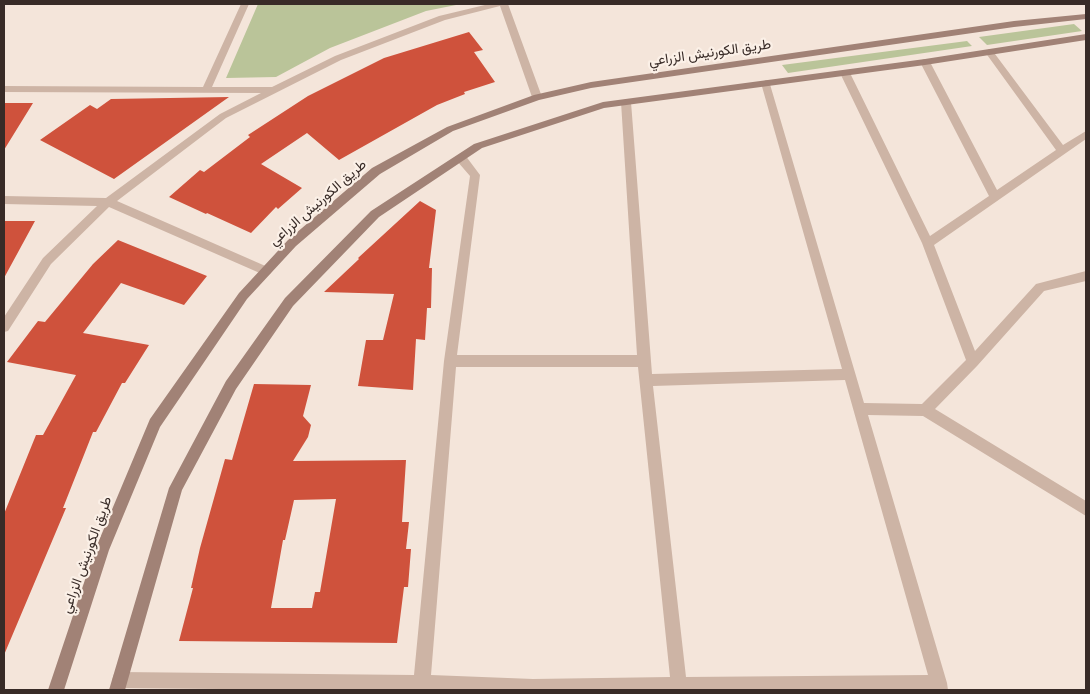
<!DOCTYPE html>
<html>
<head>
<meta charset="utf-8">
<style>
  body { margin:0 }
  #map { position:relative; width:1090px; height:694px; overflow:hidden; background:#f4e5da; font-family:"Fira Sans Condensed",sans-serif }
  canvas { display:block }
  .frame { position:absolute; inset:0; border:5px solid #382b27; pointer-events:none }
</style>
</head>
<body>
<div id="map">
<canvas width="1090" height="694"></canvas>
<div class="frame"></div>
</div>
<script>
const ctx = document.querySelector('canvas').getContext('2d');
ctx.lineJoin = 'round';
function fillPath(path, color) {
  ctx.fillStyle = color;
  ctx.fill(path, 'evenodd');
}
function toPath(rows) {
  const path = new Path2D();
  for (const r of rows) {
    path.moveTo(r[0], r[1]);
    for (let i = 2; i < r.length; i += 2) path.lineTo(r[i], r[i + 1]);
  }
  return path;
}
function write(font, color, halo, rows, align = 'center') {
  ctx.font = font + ' "Fira Sans Condensed",Vazirmatn,sans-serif';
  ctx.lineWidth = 4.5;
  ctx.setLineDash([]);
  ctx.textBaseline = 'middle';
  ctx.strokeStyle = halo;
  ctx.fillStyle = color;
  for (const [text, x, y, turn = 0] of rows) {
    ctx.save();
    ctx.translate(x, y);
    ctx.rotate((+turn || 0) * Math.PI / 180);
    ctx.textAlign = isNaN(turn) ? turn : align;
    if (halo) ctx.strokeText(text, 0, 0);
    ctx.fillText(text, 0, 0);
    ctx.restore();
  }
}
fillPath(toPath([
  [258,4,461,4,426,11,330,48,276,77,226,78],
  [1074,24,1082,31,987,45,979,37],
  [967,41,972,46,788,73,782,65]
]), '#bac499');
fillPath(toPath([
  [469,32,483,50,474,52,495,82,464,92,465,94,437,105,339,160,307,133,261,164,302,188,278,209,276,207,251,233,207,213,206,214,169,197,200,170,204,172,250,137,248,135,308,96,384,58],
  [229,97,114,179,40,140,90,105,97,109,111,99],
  [4,103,33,103,4,150],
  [420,201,436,210,429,268,432,268,431,308,427,308,425,340,416,339,413,390,358,386,366,340,383,340,394,294,324,292,359,259,358,258],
  [4,221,35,221,4,278],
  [118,240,207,276,184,305,121,283,83,333,149,345,125,383,122,383,96,432,93,432,63,508,66,508,4,655,4,514,36,435,43,435,76,375,7,362,38,321,45,322,93,264],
  [254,384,311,385,303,416,311,425,308,437,293,461,406,460,402,522,409,522,406,549,411,549,408,587,404,587,397,643,179,641,193,588,191,588,200,548,225,459,232,460],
  [336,499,320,592,315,592,312,608,271,608,283,540,285,540,294,500]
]), '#cf523c');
fillPath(toPath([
  [241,4,249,4,212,87,272,87,335,56,439,16,489,4,508,4,542,97,537,100,532,97,500,6,445,20,341,60,226,118,117,201,270,268,272,271,270,274,262,274,109,207,51,264,8,331,4,332,4,317,43,258,97,206,4,204,4,196,106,198,220,114,261,93,4,92,4,86,203,87,241,4],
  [989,49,992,50,1063,145,1086,131,1086,139,934,245,975,351,1036,284,1086,271,1086,281,1044,291,977,366,935,409,1086,501,1086,516,923,416,868,415,947,683,948,690,319,690,120,688,114,686,112,680,114,674,120,672,414,675,444,361,470,176,457,161,457,155,465,155,480,175,457,355,637,355,621,102,626,99,631,102,652,374,842,369,761,83,766,80,769,81,864,403,922,404,966,360,922,243,840,73,845,70,850,73,930,236,989,196,920,62,922,60,925,59,930,62,997,190,1056,150,985,52,989,49],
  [456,367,638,367,670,677,533,679,431,675,456,367],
  [845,380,928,675,686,677,653,386,845,380]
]), '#cdb4a5');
fillPath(toPath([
  [1086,14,1086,19,1014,27,591,88,539,100,453,131,380,174,296,246,247,299,160,427,109,550,64,690,48,690,95,550,150,419,239,293,288,240,372,168,447,127,534,95,591,82,1014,21,1086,14],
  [1086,34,1086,40,925,65,604,108,482,148,379,217,293,306,236,389,182,490,125,690,109,690,169,488,226,381,285,298,371,211,474,144,603,102,925,59,1086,34]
]), '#a18276');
write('14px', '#382b27', '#fbf0e7', [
  ["طريق الكورنيش الزراعي",710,53,-8],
  ["طريق الكورنيش الزراعي",318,203,-41],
  ["طريق الكورنيش الزراعي",87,555,-70]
]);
</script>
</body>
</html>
